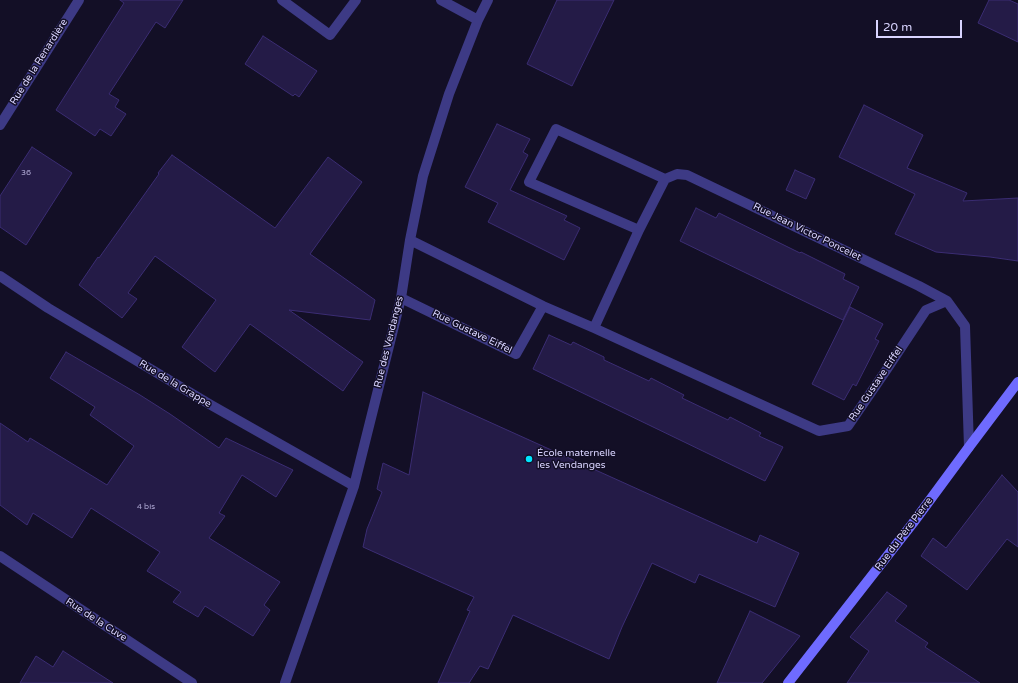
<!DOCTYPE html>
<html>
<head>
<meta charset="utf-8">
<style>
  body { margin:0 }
  #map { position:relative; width:1018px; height:683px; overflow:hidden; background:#130f26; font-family:"Varela Round",sans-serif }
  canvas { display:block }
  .scale { position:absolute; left:876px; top:20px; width:86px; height:18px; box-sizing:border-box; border:2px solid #d9d4ff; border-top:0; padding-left:5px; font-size:12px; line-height:14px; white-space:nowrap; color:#d9d4ff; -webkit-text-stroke:3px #130f26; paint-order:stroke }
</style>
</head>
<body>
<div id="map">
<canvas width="1018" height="683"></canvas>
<div class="scale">20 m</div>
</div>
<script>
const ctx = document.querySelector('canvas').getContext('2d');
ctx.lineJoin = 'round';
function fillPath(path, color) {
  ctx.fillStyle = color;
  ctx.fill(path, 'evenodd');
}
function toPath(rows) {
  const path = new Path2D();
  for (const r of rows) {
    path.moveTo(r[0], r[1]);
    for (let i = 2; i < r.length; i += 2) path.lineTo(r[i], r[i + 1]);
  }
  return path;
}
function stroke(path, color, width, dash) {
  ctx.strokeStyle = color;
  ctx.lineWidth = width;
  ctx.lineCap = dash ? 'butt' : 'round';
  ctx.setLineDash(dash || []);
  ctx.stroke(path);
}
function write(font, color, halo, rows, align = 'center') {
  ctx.font = font + ' "Varela Round",sans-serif';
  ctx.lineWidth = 3;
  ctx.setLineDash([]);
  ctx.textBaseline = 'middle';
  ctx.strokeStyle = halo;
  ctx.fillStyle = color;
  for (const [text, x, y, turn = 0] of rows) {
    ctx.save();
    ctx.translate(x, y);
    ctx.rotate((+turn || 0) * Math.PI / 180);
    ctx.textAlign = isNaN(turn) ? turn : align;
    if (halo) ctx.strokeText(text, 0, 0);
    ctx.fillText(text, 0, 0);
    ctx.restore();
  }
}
const building = toPath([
  [120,0,183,0,165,28,156,22,109,94,119,100,115,107,126,114,111,136,100,129,95,136,56,110,124,3,120,0],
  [557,0,614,0,572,86,527,64,557,0],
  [989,0,1009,0,1018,4,1018,42,978,23,989,0],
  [263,36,317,71,299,97,295,94,293,96,245,64,263,36],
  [864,105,923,135,907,168,967,193,963,201,1018,198,1018,261,990,257,936,252,895,234,915,194,839,157,864,105],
  [497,124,530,139,523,152,528,155,510,190,567,216,564,220,580,228,564,260,488,222,498,203,465,187,497,124],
  [32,147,72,173,26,245,0,227,0,196,32,147],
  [172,155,275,228,328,157,362,182,310,254,375,300,370,320,289,310,363,362,343,391,250,324,215,372,182,347,216,300,155,256,128,293,137,299,122,318,79,285,98,257,99,258,159,174,158,173,172,155],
  [795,170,815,179,806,199,786,190,795,170],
  [696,208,716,218,719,213,800,253,801,252,845,274,843,279,859,287,843,320,680,241,696,208],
  [850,307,883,324,875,339,879,341,856,386,853,384,844,400,812,384,850,307],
  [549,335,571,345,573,342,604,357,604,360,649,381,651,378,684,395,682,398,728,420,730,417,761,433,759,436,783,447,765,481,533,369,549,335],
  [66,352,140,395,170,414,219,448,226,438,293,470,276,497,242,475,219,513,225,516,209,538,280,582,264,605,270,610,253,636,205,606,198,617,173,602,181,592,147,571,160,552,91,508,72,538,33,513,27,525,0,505,0,423,28,442,30,438,107,485,134,446,90,415,95,407,50,378,66,352],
  [423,392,757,543,760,535,799,553,775,607,699,574,695,583,652,563,622,627,609,659,513,615,488,669,480,666,469,683,438,683,470,611,467,610,474,597,363,547,367,529,382,492,377,489,383,463,409,475,423,392],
  [1002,475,1018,492,1018,547,1007,539,967,590,921,556,933,538,946,548,1002,475],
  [887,592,907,606,895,621,928,643,925,647,980,683,847,683,869,651,850,637,887,592],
  [750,611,800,636,762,683,717,683,750,611],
  [63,651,113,683,20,683,36,656,53,667,63,651]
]);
fillPath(building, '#241b47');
stroke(building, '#3b2d73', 1);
stroke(toPath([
  [282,0,330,35,356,0],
  [441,0,478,20],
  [0,125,79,0],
  [639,230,529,182,556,129,665,179,677,174,687,175,919,286,947,301],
  [410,240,543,306,594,328,819,431,848,426,887,369,926,310,947,301,965,326,969,447],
  [0,276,48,308,211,405,354,486],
  [401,298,516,354,543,306],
  [594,328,639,230,665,179],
  [0,556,192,683],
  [285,683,354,486,401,298,410,240,423,176,449,94,478,20,488,0]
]), '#3d3a85', 10);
stroke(toPath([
  [788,683,913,523,969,447,1018,382]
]), '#6f6bff', 10);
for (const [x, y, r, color] of [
  [529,459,4,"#00e5ff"]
]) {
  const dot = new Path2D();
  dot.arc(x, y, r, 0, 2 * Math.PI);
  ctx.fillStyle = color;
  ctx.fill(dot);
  stroke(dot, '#130f26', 1.5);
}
write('8px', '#aca6d1', null, [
  ["36",26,173],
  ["4 bis",146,507]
]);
write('10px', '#d9d4ff', '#130f26', [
  ["Rue de la Renardière",39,62,-58],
  ["Rue Jean Victor Poncelet",807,232,26],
  ["Rue Gustave Eiffel",472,332,26],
  ["Rue des Vendanges",389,342,-76],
  ["Rue de la Grappe",175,384,31],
  ["Rue Gustave Eiffel",876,384,-56],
  ["Rue du Père Pierre",904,534,-53],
  ["Rue de la Cuve",96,620,33]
]);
write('10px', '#d9d4ff', '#130f26', [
  ["École maternelle",537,453],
  ["les Vendanges",537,465]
], 'left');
</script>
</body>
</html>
